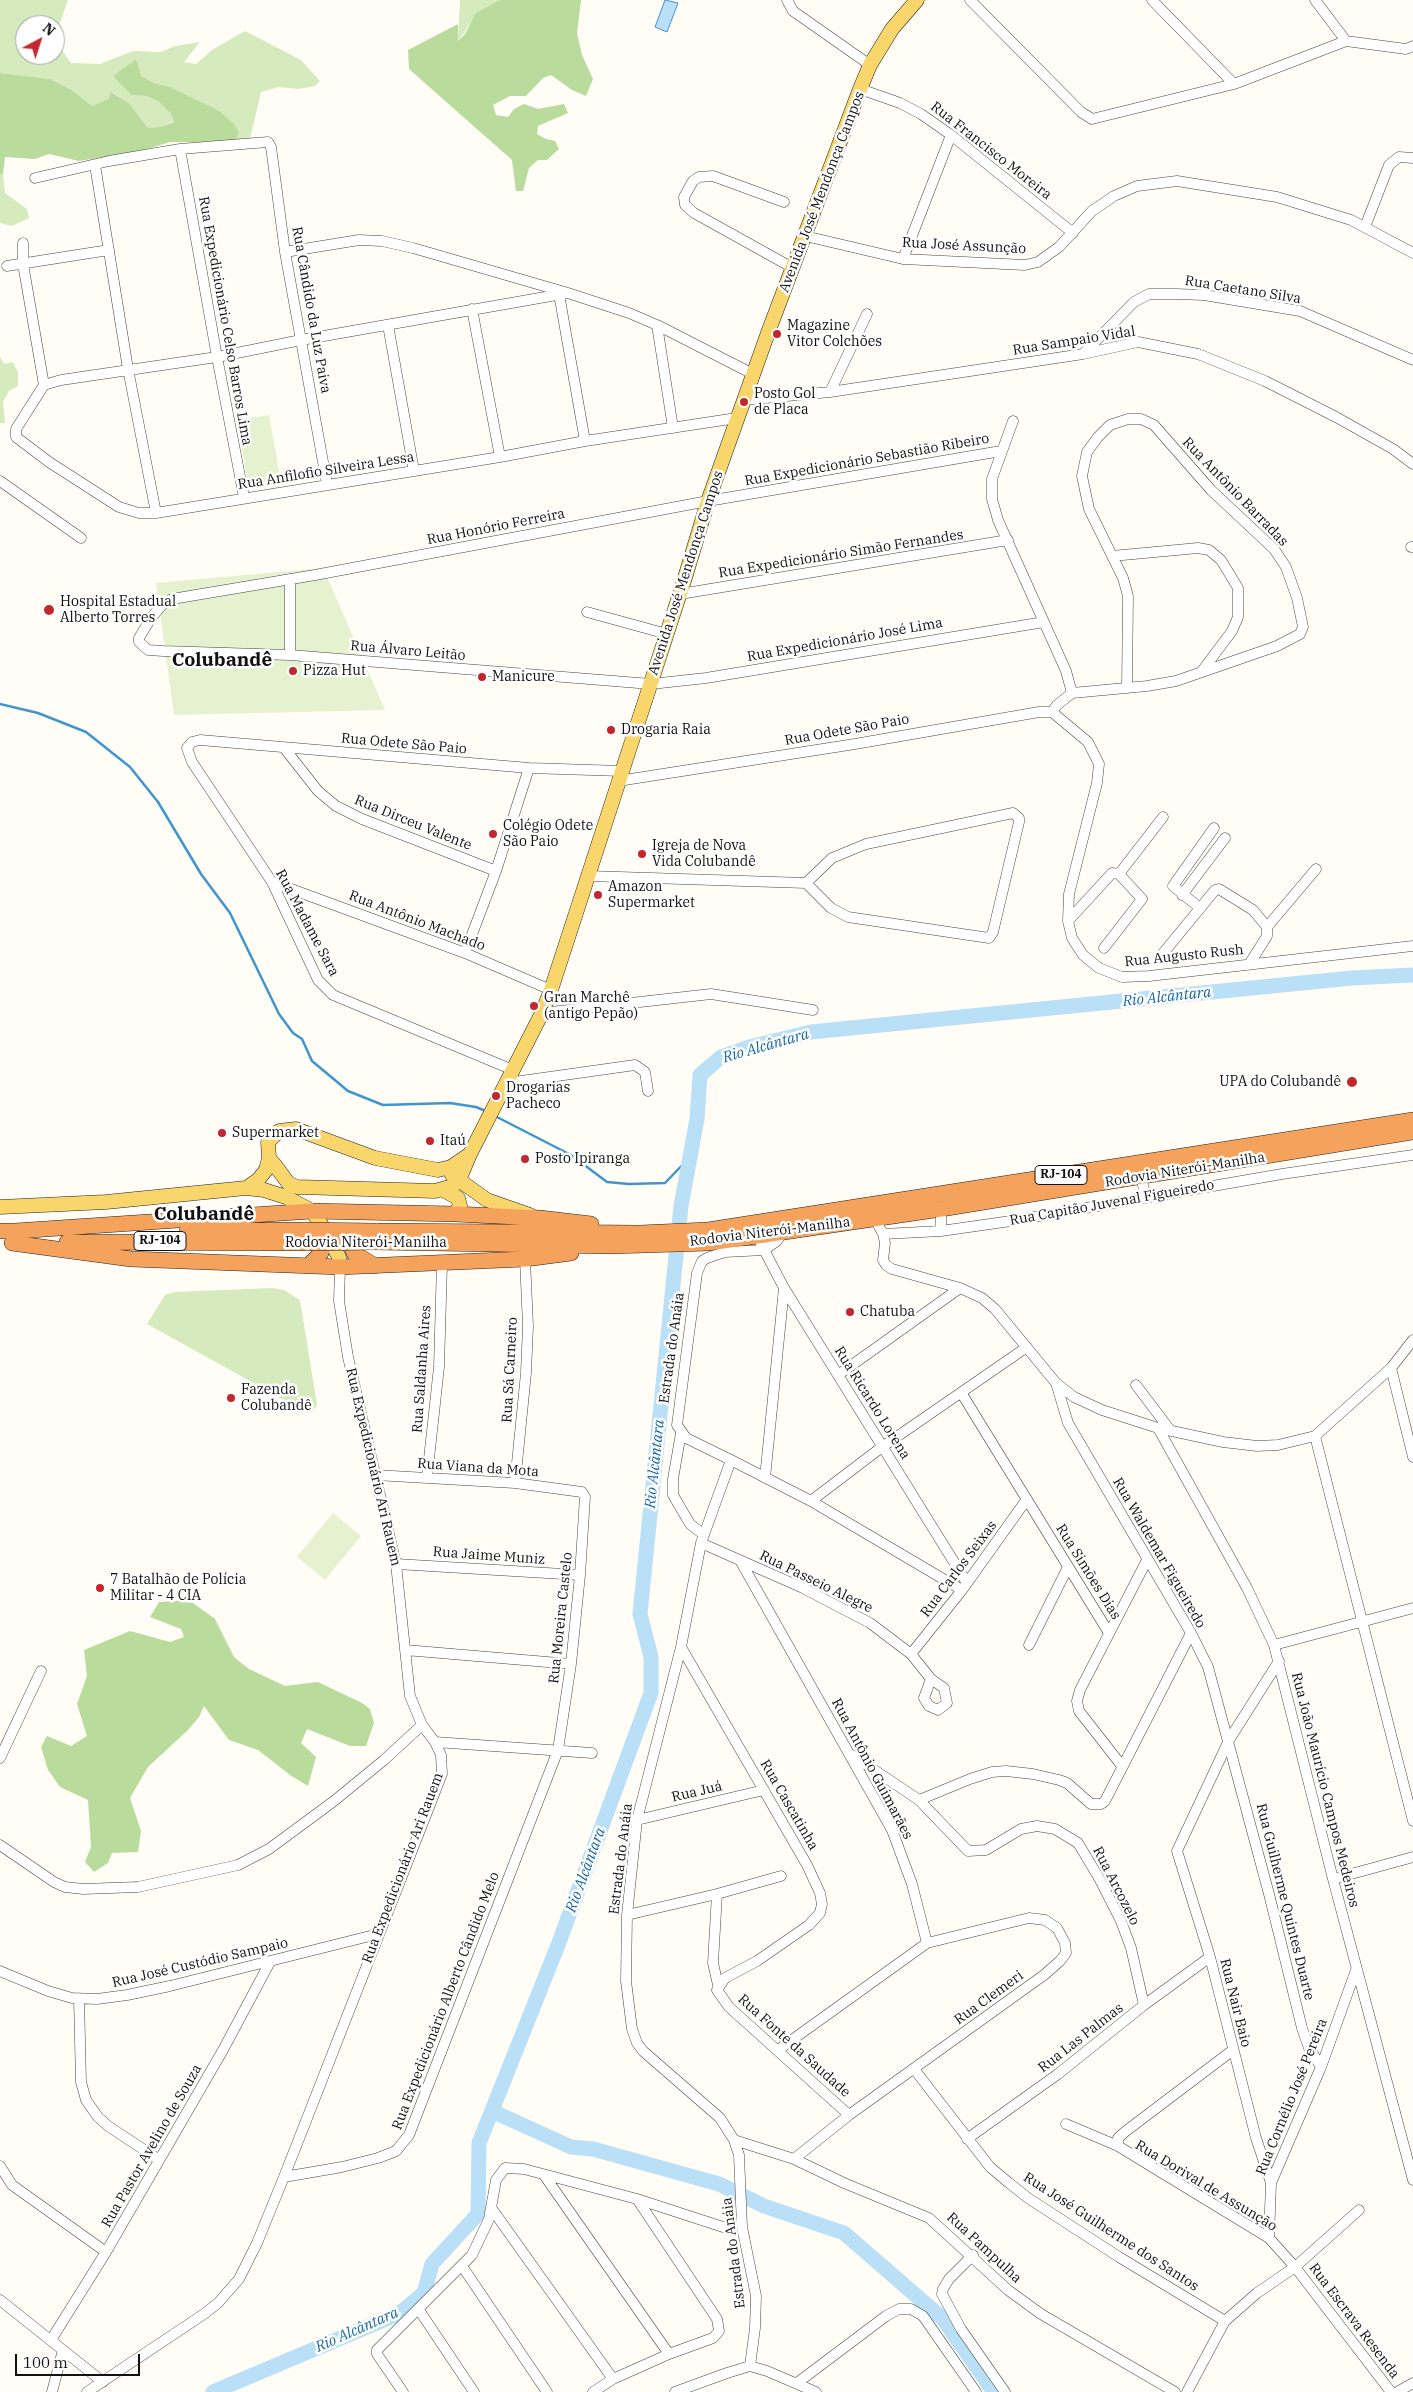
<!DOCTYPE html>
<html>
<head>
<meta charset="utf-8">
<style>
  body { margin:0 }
  #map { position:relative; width:1413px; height:2392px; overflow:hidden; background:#fffdf5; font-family:"IBM Plex Serif",serif }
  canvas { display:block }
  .north { position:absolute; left:15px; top:15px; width:50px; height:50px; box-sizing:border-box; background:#fff; border:1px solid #a0a0a0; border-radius:50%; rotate:40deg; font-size:14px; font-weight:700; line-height:20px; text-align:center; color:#111 }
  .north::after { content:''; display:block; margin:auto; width:18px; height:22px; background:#c4262e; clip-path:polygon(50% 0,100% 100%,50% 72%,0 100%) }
  .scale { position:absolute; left:15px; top:2354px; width:125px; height:22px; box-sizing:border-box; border:2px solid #111; border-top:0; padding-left:6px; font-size:15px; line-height:18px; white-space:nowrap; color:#111; -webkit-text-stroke:4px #fff; paint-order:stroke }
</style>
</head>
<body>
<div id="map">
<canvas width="1413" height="2392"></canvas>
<div class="north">N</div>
<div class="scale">100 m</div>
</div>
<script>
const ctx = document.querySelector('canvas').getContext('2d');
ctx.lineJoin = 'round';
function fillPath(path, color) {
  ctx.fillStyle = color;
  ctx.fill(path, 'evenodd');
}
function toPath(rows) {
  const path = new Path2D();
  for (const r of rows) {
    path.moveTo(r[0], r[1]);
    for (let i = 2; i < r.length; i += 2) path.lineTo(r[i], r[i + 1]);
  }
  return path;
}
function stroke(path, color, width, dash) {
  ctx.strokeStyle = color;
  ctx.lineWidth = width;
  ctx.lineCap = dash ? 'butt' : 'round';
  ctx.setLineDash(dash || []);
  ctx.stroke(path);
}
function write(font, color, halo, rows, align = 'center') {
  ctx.font = font + ' "IBM Plex Serif",serif';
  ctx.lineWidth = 5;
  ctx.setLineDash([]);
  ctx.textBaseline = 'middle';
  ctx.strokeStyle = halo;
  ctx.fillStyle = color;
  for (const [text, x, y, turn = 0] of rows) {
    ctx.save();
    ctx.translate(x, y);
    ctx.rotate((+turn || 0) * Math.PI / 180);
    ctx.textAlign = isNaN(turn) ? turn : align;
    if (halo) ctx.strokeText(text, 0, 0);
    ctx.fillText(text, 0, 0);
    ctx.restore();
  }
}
fillPath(toPath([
  [0,0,68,0,56,34,61,49,71,63,100,64,133,51,161,52,175,46,200,42,184,62,196,64,212,50,245,31,301,60,320,81,315,86,298,89,279,87,261,92,250,139,235,143,197,102,170,87,154,83,140,76,135,60,113,76,131,95,145,96,159,102,172,115,174,121,160,127,148,128,129,103,112,92,108,99,92,106,72,90,50,79,0,73],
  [25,25,55,25,55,55,25,55],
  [460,0,500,0,470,24,458,41],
  [0,174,3,174,5,193,27,209,29,218,12,226,0,223],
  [0,357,4,364,13,362,18,373,18,386,9,391,3,402,5,423,0,423],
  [272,1288,284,1290,300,1300,317,1405,312,1412,304,1411,147,1324,165,1295,175,1292]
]), '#d5ebbd');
fillPath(toPath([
  [500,0,581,0,577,33,582,55,593,79,586,96,572,90,551,75,543,78,526,96,510,96,493,105,496,115,508,117,514,109,524,104,538,109,564,104,568,113,538,126,537,134,546,139,555,141,559,149,547,160,538,160,529,168,523,191,516,191,512,160,409,69,408,50,458,24,458,41,465,34,476,13],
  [136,59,141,76,154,83,170,87,219,111,234,124,239,132,235,143,170,142,141,151,79,161,49,154,35,159,5,157,3,174,0,174,0,73,50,79,72,90,92,106,108,99,111,92,129,103,148,128,160,127,174,122,172,115,159,102,146,96,131,95,113,76],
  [189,1600,215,1619,234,1657,249,1669,285,1686,318,1682,362,1703,370,1709,374,1723,366,1746,350,1746,307,1729,301,1743,316,1757,308,1786,290,1775,258,1750,229,1740,204,1706,199,1717,188,1730,148,1767,130,1798,141,1831,138,1852,112,1853,108,1863,94,1872,85,1862,91,1847,88,1800,60,1787,48,1770,41,1747,47,1736,71,1746,87,1736,77,1704,87,1676,84,1650,130,1631,170,1642,184,1637,181,1629,150,1617,159,1602]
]), '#b9dc9c');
fillPath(toPath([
  [269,415,281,482,249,489,237,420],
  [323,568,385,710,174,715,156,583],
  [333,1513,361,1536,325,1580,297,1557]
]), '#e6f2cf');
const water = toPath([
  [665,0,678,3,667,32,655,27,665,0]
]);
fillPath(water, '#b9e0f7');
stroke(water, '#3f96cf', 1);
stroke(toPath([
  [0,704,38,713,86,732,130,767,158,802,201,874,230,913,279,1014,293,1033,302,1039,312,1061,348,1091,383,1105,450,1103,476,1107,488,1112],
  [495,1116,571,1155,607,1182,629,1184,665,1183,689,1158]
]), '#3f96cf', 2.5);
stroke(toPath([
  [492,2111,571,2147,593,2149,719,2184,764,2206,844,2233,942,2318,994,2392],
  [213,2392,400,2313,424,2293,432,2264,478,2214,479,2143,558,1945,651,1693,651,1657,640,1614,681,1206,697,1119,700,1075,721,1057,749,1047,811,1032,1352,978,1413,975]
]), '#b9e0f7', 15);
const minor = toPath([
  [787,0,793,11,870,65],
  [970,0,1081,112,1092,119,1234,84,1346,41,1406,49,1413,46],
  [1152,0,1234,84],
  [1315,0,1346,41],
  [860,89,900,103,921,114,951,135,1073,233],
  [180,149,217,357,244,497],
  [95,165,128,369,156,513],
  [35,178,109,161,180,149,268,142,271,147,285,252,327,484],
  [784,202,713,176,699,177,693,181,684,197,685,205,694,213,793,268],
  [1365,227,1389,165,1399,157,1413,158],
  [805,236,903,259,1025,265,1038,262,1059,247,1092,211,1114,196,1137,186,1177,181,1277,197,1351,220,1413,253],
  [23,243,23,264,44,385],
  [285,252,359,240,382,241,413,248,568,293,629,313,657,325,753,374],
  [903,259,951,135],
  [7,266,109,250],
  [568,293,301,340,217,357,61,380,44,385,16,429,16,437,49,462,119,507,139,513,156,513,500,457,585,441,737,418],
  [559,294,585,441],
  [472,309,500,457],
  [388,325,414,471],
  [657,325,673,428],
  [1083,354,1134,302,1149,294,1176,294,1204,295,1300,311,1413,360],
  [830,392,867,314],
  [743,400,830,392,1083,354,1138,342,1198,354,1265,381,1336,417,1393,449,1413,464],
  [1013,421,992,479,992,499,998,520,1066,671,1072,693],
  [1001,451,708,501,315,575,172,599,162,605,151,618,139,638,139,642,148,650,163,651,290,655,651,684,706,678,1044,622],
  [0,481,81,538],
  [1411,547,1413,547],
  [1112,556,1198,548,1209,550,1221,560,1238,588,1238,617,1232,631,1202,671],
  [290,579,290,655],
  [680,594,1008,540],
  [587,612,667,634],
  [1052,712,1088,742,1099,764,1097,783,1069,894,1068,921,1072,938,1083,955,1099,968,1122,977,1149,976,1413,946],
  [285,749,318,791,336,806,362,819,496,871],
  [618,781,855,744,1039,712,1052,712,1057,705,1072,693,1147,686,1176,681,1277,646,1300,634,1303,627,1297,598,1286,567,1274,549,1211,490,1154,425,1141,419,1128,419,1110,425,1098,437,1087,452,1082,476,1089,509,1123,578,1128,596,1127,688],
  [1013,813,1019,818,1019,822,993,932,989,938,848,917,831,908,806,883,832,858,866,844,1013,813],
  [1119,874,1163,817],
  [588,876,806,883],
  [272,882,465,953,551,990],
  [1182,895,1225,838],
  [1200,908,1173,886,1214,828],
  [1068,921,1112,873,1119,874,1142,899,1104,948],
  [1267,927,1316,869],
  [465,953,496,871,529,768],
  [1160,957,1215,890,1219,889,1253,910,1267,927,1267,936,1250,963],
  [542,1013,711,994,813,1010],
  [513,1070,333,995,318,980,272,882,192,762,187,748,192,742,200,740,529,768,622,771],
  [507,1083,635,1065,645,1072,648,1091],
  [1141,1177,1146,1198],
  [941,1209,941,1231],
  [875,1219,883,1234,885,1243,883,1260,886,1265,892,1269,960,1288,982,1298,995,1309,1056,1383,1074,1397,1102,1410,1158,1428,1223,1442,1257,1446,1278,1445,1315,1436,1391,1368,1413,1340],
  [883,1234,941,1231,1011,1221,1282,1174,1413,1155],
  [761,1244,784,1288,967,1583],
  [1391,1368,1413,1457],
  [838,1375,960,1288],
  [1056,1383,1068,1423,1191,1633,1208,1667,1269,1894,1302,2028,1309,2048,1321,2067],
  [1136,1385,1170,1430],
  [962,1394,1109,1633],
  [1158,1428,1247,1588,1274,1645,1333,1879,1413,2180],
  [681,1433,673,1479,673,1495,690,1524,704,1535],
  [1315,1436,1413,1821],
  [731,1460,811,1501,962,1590],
  [427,1477,439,1367,442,1263],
  [765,1478,784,1288],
  [515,1483,526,1373,528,1326,525,1259],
  [811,1501,882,1447,1027,1347],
  [701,1543,803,1588,870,1623,911,1654,931,1679,944,1688,947,1703,938,1710,929,1706,924,1698,931,1679],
  [741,1562,892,1830,912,1884,927,1943,778,2050],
  [396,1564,580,1575],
  [1029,1645,1068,1567],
  [1274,1645,1413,1608],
  [681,1647,807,1865,820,1893,822,1904,820,1913,809,1925,757,1961,725,1978,717,1990,729,2007,849,2115],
  [405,1650,571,1664],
  [911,1654,962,1590,1027,1499],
  [435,1742,592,1753],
  [852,1755,919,1800,968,1851,986,1850,1021,1829,1037,1826,1055,1829,1078,1843,1099,1878,1121,1921,1131,1948,1144,2005],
  [0,1758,41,1671],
  [1122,1766,1079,1711,1077,1701,1080,1690,1147,1560],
  [919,1800,970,1779,992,1772,1006,1771,1033,1774,1059,1780,1067,1783,1091,1804,1101,1804,1105,1801,1191,1633],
  [637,1820,764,1790],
  [0,1845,54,1882,65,1887,83,1889,138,1887,238,1865,269,1849,334,1801,384,1760,422,1725],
  [1333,1879,1413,1857],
  [717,1894,713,1963,718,1985],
  [627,1915,717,1894,781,1876],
  [0,1971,48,1991,72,1998,97,1999,127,1995,170,1986,378,1934],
  [79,1999,81,2082,86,2100,98,2117,108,2126,158,2159],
  [1233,2050,1126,2131,1118,2138,1118,2146,1269,2238,1295,2267,1391,2392],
  [914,2069,990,2167,1009,2183,1028,2198,1119,2257,1225,2321],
  [1066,2124,1118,2146],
  [967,2139,1058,2074,1144,2005,1210,1957],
  [734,2140,794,2159,844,2183,929,2218,1008,2290,1041,2314,1175,2392],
  [794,2159,849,2115,1044,1975,1060,1961,1066,1953,1065,1943,1057,1928,1045,1920,1029,1918,927,1943],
  [0,2166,12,2185,106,2252],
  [544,2175,669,2354],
  [284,2177,342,2167,378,2158,396,2151,409,2135,558,1750,571,1664,580,1575,585,1497,582,1492,515,1483,375,1475],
  [1271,2183,1256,2138,1210,1957,1177,1851,1229,1740,1279,1661],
  [492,2209,613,2379],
  [1269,2238,1271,2183,1321,2067,1356,1970],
  [973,2255,949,2279,943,2289,942,2294,961,2329,1005,2392],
  [462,2266,547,2392],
  [0,2300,103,2382],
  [419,2310,474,2392],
  [51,2340,106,2252,223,2050,270,1962],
  [750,2366,755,2328,756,2296,742,2227,739,2155,734,2140,720,2118,643,2051,637,2043,632,2029,626,1981,627,1915,637,1820,681,1647,701,1543,731,1460,686,1438,677,1425,697,1273,702,1261,707,1258,725,1252,764,1250,777,1241,783,1232],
  [750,2366,767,2371,816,2392],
  [797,2383,886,2316,899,2309,911,2309,923,2316,976,2392],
  [52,2392,63,2350],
  [87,2392,204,2314,218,2303,239,2279,257,2243,284,2177,442,1774,441,1755,435,1742,422,1725,410,1696,396,1564,348,1357,339,1301,340,1267],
  [403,2392,377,2354,377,2350,472,2255,489,2219,496,2180,505,2168,524,2169,637,2199,723,2227],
  [593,2392,613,2379,669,2354,713,2338,719,2331,717,2319,637,2199],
  [675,2392,727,2373,750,2366],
  [1187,2392,1225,2321,1257,2293,1295,2267,1359,2210],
  [1397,2392,1413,2383]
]);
const major = toPath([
  [470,1154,451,1167,438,1170,375,1158,296,1129,279,1131,268,1142,269,1158,274,1164,289,1184,298,1187,435,1191,453,1186,459,1180,470,1154,542,1013,551,990,684,581,708,501,769,330,860,89,870,65,892,29,917,0],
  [452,1175,487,1200,530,1215],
  [246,1188,258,1180,266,1170,269,1158],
  [443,1190,458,1198,460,1206,455,1214],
  [0,1207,106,1202,246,1188,264,1190,286,1197,312,1211,321,1224,339,1257,340,1267]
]);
const highway = toPath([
  [0,1231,24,1231],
  [15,1231,312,1211,455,1214,540,1218,591,1224],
  [187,1231,305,1230],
  [376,1231,640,1233,708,1230,1413,1120],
  [348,1236,354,1253,375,1266],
  [67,1242,308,1243],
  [375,1242,612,1246,709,1243,941,1209,1413,1132],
  [12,1243,131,1259,340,1267,525,1259,571,1253],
  [308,1266,321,1253,327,1234]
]);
stroke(minor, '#444', 11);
stroke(major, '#222', 15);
stroke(highway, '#222', 16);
stroke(minor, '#fff', 10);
stroke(major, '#f9d66b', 14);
stroke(highway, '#f5a25d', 15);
const highwayBridge = toPath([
  [305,1230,376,1231],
  [308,1243,375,1242]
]);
stroke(highwayBridge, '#222', 16, []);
stroke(highwayBridge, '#f5a25d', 15);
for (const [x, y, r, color] of [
  [777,334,5,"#c4262e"],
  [744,402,5,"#c4262e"],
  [49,610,6,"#c4262e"],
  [293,671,5,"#c4262e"],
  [482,677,5,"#c4262e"],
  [611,730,5,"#c4262e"],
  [493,834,5,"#c4262e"],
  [642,854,5,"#c4262e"],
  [598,895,5,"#c4262e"],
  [534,1006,5,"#c4262e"],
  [1352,1082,6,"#c4262e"],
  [496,1096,5,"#c4262e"],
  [222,1133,5,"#c4262e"],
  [430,1141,5,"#c4262e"],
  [525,1159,5,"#c4262e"],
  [850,1312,5,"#c4262e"],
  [231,1398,5,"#c4262e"],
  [100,1588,5,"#c4262e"]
]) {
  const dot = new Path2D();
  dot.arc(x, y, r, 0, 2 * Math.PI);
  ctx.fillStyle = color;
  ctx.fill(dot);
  stroke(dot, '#fff', 2);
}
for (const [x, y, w] of [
  [1061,1175,52],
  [160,1241,52]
]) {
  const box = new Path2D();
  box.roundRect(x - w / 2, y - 9.5, w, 19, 4);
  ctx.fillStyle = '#fff';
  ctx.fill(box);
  stroke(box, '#111', 1);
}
write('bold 12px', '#111', null, [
  ["RJ-104",1061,1175],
  ["RJ-104",160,1241]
]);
write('14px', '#111', '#fff', [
  ["Rua Francisco Moreira",991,151,38],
  ["Avenida José Mendonça Campos",822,192,-69],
  ["Rua José Assunção",964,246,3],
  ["Rua Caetano Silva",1243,290,9],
  ["Rua Cândido da Luz Paiva",311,310,80],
  ["Rua Expedicionário Celso Barros Lima",225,321,80],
  ["Rua Sampaio Vidal",1074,341,-9],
  ["Rua Expedicionário Sebastião Ribeiro",867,460,-10],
  ["Rua Anfilofio Silveira Lessa",326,471,-9],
  ["Rua Antônio Barradas",1235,492,46],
  ["Rua Honório Ferreira",496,527,-11],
  ["Rua Expedicionário Simão Fernandes",841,554,-9],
  ["Avenida José Mendonça Campos",686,573,-72],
  ["Rua Expedicionário José Lima",845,640,-10],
  ["Rua Álvaro Leitão",408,651,5],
  ["Rua Odete São Paio",847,730,-10],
  ["Rua Odete São Paio",404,744,5],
  ["Rua Dirceu Valente",413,823,22],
  ["Rua Antônio Machado",417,921,21],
  ["Rua Madame Sara",307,923,62],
  ["Rua Augusto Rush",1184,956,-6],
  ["Rodovia Niterói-Manilha",1185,1170,-9],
  ["Rua Capitão Juvenal Figueiredo",1112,1203,-10],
  ["Rodovia Niterói-Manilha",770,1232,-7],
  ["Rodovia Niterói-Manilha",366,1243],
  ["Estrada do Anáia",672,1348,-82],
  ["Rua Saldanha Aires",422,1369,-86],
  ["Rua Sá Carneiro",510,1370,-87],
  ["Rua Ricardo Lorena",872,1403,58],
  ["Rua Expedicionário Ari Rauem",373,1467,77],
  ["Rua Viana da Mota",478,1468,4],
  ["Rua Waldemar Figueiredo",1159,1553,60],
  ["Rua Jaime Muniz",489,1556,4],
  ["Rua Carlos Seixas",959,1569,-53],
  ["Rua Simões Dias",1088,1572,58],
  ["Rua Passeio Alegre",816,1582,26],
  ["Rua Moreira Castelo",561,1618,-84],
  ["Rua Antônio Guimarães",872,1769,62],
  ["Rua João Maurício Campos Medeiros",1325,1790,76],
  ["Rua Juá",697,1792,-13],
  ["Rua Cascatinha",789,1805,60],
  ["Estrada do Anáia",621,1859,-83],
  ["Rua Expedicionário Ari Rauem",403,1868,-69],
  ["Rua Arcozelo",1116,1886,63],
  ["Rua Guilherme Quintes Duarte",1285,1902,76],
  ["Rua José Custódio Sampaio",200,1963,-13],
  ["Rua Clemeri",989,1998,-36],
  ["Rua Expedicionário Alberto Cândido Melo",446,2001,-69],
  ["Rua Nair Baio",1235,2003,76],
  ["Rua Las Palmas",1081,2038,-38],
  ["Rua Fonte da Saudade",794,2046,42],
  ["Rua Cornélio José Pereira",1292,2097,-68],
  ["Rua Pastor Avelino de Souza",152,2146,-60],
  ["Rua Dorival de Assunção",1206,2186,31],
  ["Rua José Guilherme dos Santos",1111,2232,33],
  ["Rua Pampulha",984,2248,43],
  ["Estrada do Anáia",734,2253,-97],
  ["Rua Escrava Resenda",1354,2321,53]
]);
write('14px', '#111', '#fff', [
  ["Magazine",787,326],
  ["Vitor Colchões",787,342],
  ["Posto Gol",754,394],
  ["de Placa",754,410],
  ["Hospital Estadual",60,602],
  ["Alberto Torres",60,618],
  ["Pizza Hut",303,671],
  ["Manicure",492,677],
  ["Drogaria Raia",621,730],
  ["Colégio Odete",503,826],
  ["São Paio",503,842],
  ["Igreja de Nova",652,846],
  ["Vida Colubandê",652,862],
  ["Amazon",608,887],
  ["Supermarket",608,903],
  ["Gran Marchê",544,998],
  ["(antigo Pepão)",544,1014],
  ["UPA do Colubandê",1341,1082,"right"],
  ["Drogarias",506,1088],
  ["Pacheco",506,1104],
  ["Supermarket",232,1133],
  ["Itaú",440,1141],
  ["Posto Ipiranga",535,1159],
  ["Chatuba",860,1312],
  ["Fazenda",241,1390],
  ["Colubandê",241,1406],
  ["7 Batalhão de Polícia",110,1580],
  ["Militar - 4 CIA",110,1596]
], 'left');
write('italic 15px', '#1768a6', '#fff', [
  ["Rio Alcântara",1167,997,-6],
  ["Rio Alcântara",766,1046,-16],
  ["Rio Alcântara",655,1464,-84],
  ["Rio Alcântara",586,1870,-70],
  ["Rio Alcântara",357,2330,-24]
]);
write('bold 19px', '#111', '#fff', [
  ["Colubandê",222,661],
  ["Colubandê",204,1215]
]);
</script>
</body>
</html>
